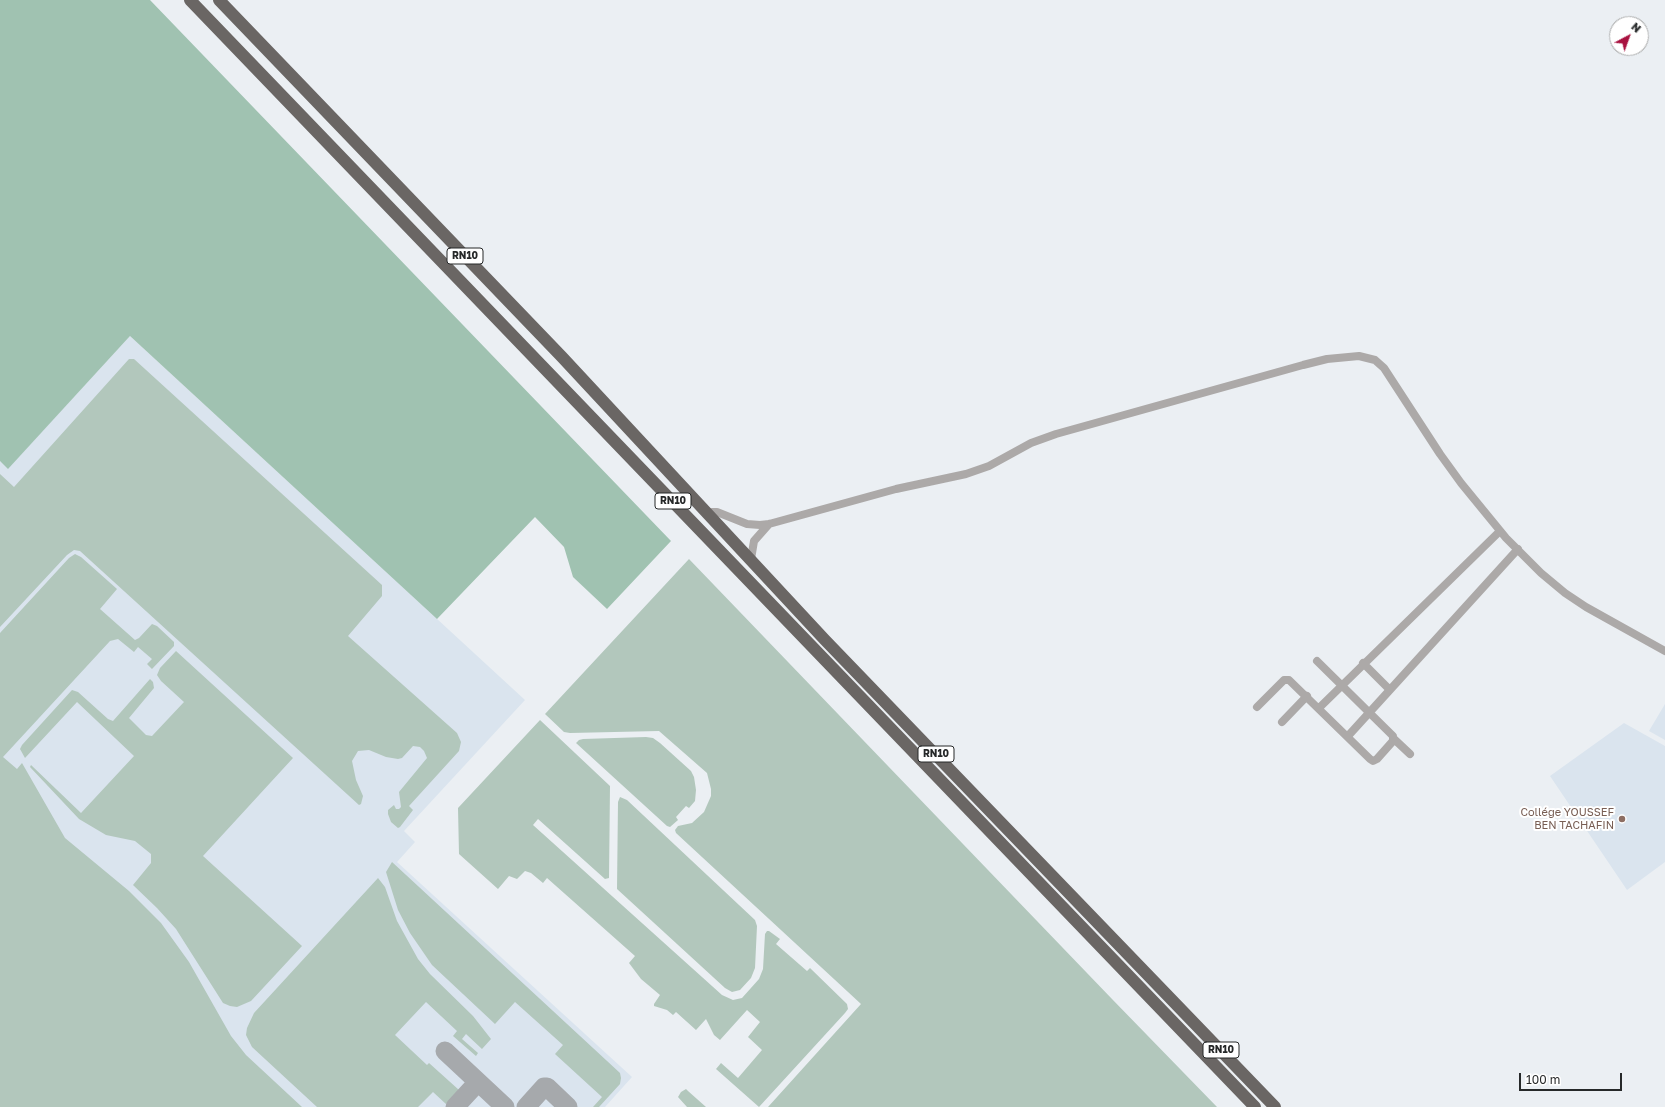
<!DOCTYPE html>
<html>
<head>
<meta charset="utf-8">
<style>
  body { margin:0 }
  #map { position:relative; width:1665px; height:1107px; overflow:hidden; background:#ebeff3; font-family:"Golos Text",sans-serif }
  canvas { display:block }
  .north { position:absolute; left:1609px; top:16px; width:40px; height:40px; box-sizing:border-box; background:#fff; border:1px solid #a8a9a9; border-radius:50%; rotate:41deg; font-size:11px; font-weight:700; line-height:16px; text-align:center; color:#262829 }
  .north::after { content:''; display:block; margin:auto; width:14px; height:18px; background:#a8113f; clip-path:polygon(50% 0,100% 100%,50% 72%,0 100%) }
  .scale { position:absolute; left:1519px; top:1073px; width:103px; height:18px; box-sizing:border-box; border:2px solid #262829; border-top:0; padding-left:5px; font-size:12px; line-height:14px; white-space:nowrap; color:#262829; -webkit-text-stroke:3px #fff; paint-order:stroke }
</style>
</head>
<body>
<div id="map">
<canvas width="1665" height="1107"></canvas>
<div class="north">N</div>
<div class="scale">100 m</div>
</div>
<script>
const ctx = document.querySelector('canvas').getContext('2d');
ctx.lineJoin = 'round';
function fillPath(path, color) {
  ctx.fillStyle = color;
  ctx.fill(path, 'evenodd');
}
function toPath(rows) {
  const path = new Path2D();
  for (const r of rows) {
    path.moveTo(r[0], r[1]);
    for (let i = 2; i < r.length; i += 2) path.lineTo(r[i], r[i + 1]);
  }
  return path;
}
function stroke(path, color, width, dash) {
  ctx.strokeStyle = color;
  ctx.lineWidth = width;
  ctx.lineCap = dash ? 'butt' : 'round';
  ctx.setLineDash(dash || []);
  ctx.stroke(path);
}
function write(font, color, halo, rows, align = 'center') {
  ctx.font = font + ' "Golos Text",sans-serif';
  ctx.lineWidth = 4;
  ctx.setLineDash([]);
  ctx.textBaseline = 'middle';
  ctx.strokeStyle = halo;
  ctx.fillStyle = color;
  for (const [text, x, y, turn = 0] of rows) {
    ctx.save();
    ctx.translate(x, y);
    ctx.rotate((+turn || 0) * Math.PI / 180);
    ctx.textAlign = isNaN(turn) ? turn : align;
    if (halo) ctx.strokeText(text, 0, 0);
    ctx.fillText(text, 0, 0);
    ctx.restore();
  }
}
fillPath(toPath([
  [130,336,525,700,404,831,415,842,397,862,632,1077,605,1107,0,1107,0,461,8,468],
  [1665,704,1665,740,1649,731],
  [1624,723,1665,746,1665,862,1627,890,1550,776]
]), '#dae4ee');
fillPath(toPath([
  [129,359,134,359,382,585,382,596,348,636,457,733,461,742,459,751,409,806,413,810,400,827,398,828,391,822,388,814,388,810,394,805,396,809,399,809,401,807,399,792,427,758,424,751,420,747,413,746,402,758,398,759,386,757,369,750,358,751,352,761,356,780,363,796,361,804,359,805,80,551,74,550,67,555,0,627,0,474,14,487],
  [75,554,81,557,117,589,100,609,135,640,139,638,152,624,157,626,174,642,174,646,152,669,147,664,152,659,138,647,134,652,118,639,110,641,3,757,17,769,22,763,65,838,129,891,161,923,189,962,231,1036,246,1055,302,1107,0,1107,0,633,69,558],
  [689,559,1112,999,1217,1107,768,1107,861,1004,676,833,675,830,678,826,692,823,704,812,711,796,711,789,707,773,659,731,570,733,564,732,545,714],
  [176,651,293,758,203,856,302,946,251,1001,237,1007,230,1006,223,1003,176,929,157,908,133,885,151,863,151,854,135,841,106,835,79,819,30,767,31,765,81,813,134,756,77,702,25,758,20,749,22,745,72,690,78,692,108,719,113,721,150,679,153,682,154,688,129,718,146,735,152,736,184,702,161,681,157,675,160,668],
  [540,720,610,786,609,878,605,879,538,819,533,825,722,995,733,1000,742,998,759,979,763,969,765,934,767,931,769,931,780,939,776,944,807,971,810,968,847,1004,848,1009,845,1013,759,1107,716,1069,721,1063,738,1078,762,1050,748,1037,760,1022,747,1010,720,1040,714,1035,706,1019,696,1030,676,1012,673,1015,667,1010,654,1006,654,1004,660,995,641,979,629,963,635,956,547,878,543,883,531,873,525,871,517,879,509,876,498,889,459,854,458,808],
  [646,737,653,738,660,743,691,771,694,777,696,790,695,801,689,808,686,806,676,817,678,820,670,827,667,826,576,743,579,740,583,739],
  [620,797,627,800,755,920,757,926,755,968,751,978,740,990,732,992,725,988,617,889,618,802],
  [392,862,620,1073,621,1078,620,1084,599,1107,593,1107,602,1097,555,1054,563,1045,515,1002,495,1024,432,965,410,933,398,910,386,872],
  [378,878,385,887,397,921,418,959,430,974,473,1016,491,1039,482,1049,466,1034,462,1039,478,1053,476,1056,453,1036,457,1031,426,1002,395,1035,427,1065,429,1063,459,1090,446,1104,433,1092,418,1107,317,1107,252,1047,246,1035,247,1028,254,1013],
  [686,1089,688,1091,706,1107,687,1107,678,1097,681,1092]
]), '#b2c7bc');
fillPath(toPath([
  [0,0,150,0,671,541,607,609,573,577,564,547,535,517,437,619,130,336,8,469,0,461]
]), '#a0c2b1');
stroke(toPath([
  [445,1051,505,1107],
  [455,1107,478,1082],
  [526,1107,544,1087,547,1087,568,1107]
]), '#a6a9ac', 19);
stroke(toPath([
  [708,515,712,512,717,512,747,524,760,525,769,524,896,489,966,474,989,466,1031,443,1056,434,1303,365,1327,359,1359,356,1375,360,1384,368,1440,454,1461,483,1506,538,1541,573,1565,593,1586,607,1665,651],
  [751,559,754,541,769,524],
  [1363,663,1390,690],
  [1257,707,1284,680,1289,680,1370,759,1373,761,1377,759,1393,741,1393,736,1317,661],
  [1319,708,1500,531],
  [1282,722,1307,696],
  [1348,736,1518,549],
  [1394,739,1410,754]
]), '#aca9a8', 8);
stroke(toPath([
  [190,0,1255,1107],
  [219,0,562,357,825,640,1275,1107]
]), '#6a6664', 12);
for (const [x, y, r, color] of [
  [1622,819,4,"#8d6e63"]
]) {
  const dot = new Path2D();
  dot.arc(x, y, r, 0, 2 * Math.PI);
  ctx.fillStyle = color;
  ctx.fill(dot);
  stroke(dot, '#fff', 1.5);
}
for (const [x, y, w] of [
  [465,256,36],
  [673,501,36],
  [936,754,36],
  [1221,1050,36]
]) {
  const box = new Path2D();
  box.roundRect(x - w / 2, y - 8, w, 16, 3);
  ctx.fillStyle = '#fff';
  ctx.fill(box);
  stroke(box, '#262829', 1);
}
write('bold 10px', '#262829', null, [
  ["RN10",465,256],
  ["RN10",673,501],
  ["RN10",936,754],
  ["RN10",1221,1050]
]);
write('11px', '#785e54', '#fff', [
  ["Collége YOUSSEF",1614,813],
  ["BEN TACHAFIN",1614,826]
], 'right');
</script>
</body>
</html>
